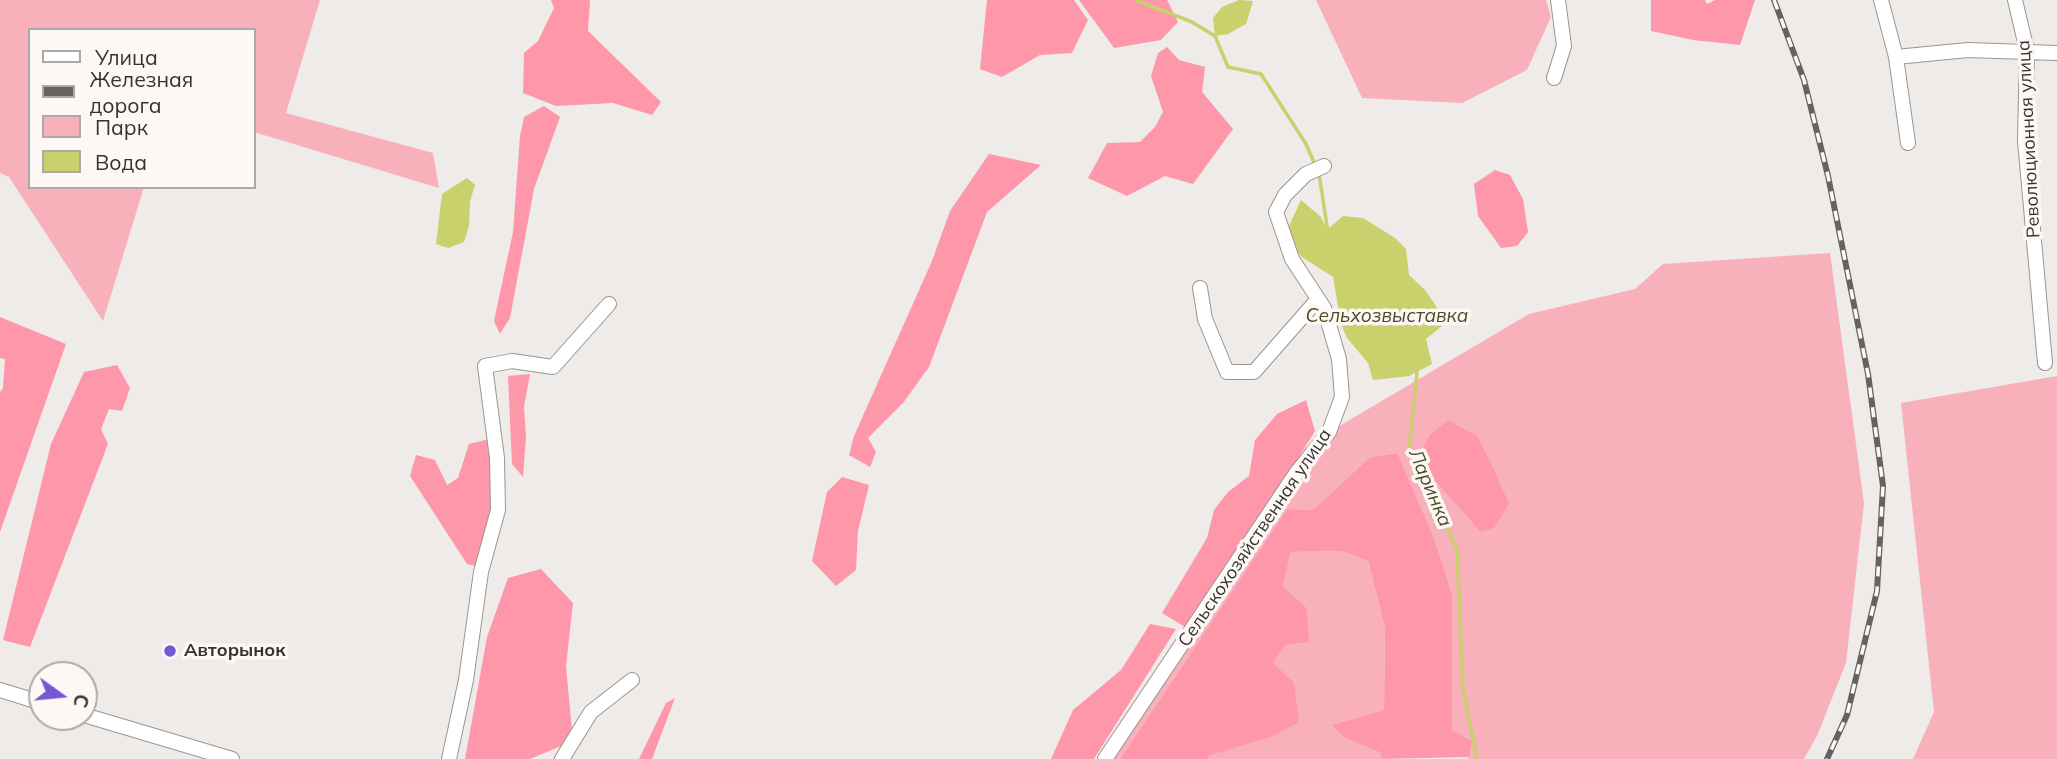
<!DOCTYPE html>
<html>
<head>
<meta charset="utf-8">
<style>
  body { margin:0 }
  #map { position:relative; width:2057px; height:759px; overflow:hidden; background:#efebe8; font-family:Mulish,sans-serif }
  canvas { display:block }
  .legend { position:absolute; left:28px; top:28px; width:228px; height:161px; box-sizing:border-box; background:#fdf8f5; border:2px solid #ada9a7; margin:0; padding:9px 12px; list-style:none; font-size:21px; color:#343231 }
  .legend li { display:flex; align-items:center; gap:14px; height:35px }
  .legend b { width:35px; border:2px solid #ada9a7 }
  .north { position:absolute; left:28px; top:661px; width:70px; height:70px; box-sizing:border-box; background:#fdf8f5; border:2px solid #ada9a7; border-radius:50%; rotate:105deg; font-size:19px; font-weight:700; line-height:28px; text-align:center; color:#343231 }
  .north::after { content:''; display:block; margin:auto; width:24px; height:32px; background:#7658d2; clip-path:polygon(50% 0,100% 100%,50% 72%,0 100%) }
</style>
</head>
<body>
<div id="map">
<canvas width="2057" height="759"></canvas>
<ul class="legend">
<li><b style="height:9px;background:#fff"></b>Улица</li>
<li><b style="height:9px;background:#656361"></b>Железная дорога</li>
<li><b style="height:19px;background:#f8b0bb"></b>Парк</li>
<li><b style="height:19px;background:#c9d06c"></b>Вода</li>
</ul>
<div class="north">С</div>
</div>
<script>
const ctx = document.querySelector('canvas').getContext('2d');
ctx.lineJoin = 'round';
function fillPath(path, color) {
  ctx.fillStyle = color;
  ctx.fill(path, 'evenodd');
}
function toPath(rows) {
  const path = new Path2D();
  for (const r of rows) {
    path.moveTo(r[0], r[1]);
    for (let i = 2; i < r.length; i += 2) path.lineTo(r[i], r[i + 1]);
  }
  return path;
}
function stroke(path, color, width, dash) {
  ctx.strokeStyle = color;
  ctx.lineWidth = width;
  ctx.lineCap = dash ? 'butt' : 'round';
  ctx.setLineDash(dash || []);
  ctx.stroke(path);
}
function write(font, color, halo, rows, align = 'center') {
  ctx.font = font + ' Mulish,sans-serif';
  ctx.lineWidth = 7;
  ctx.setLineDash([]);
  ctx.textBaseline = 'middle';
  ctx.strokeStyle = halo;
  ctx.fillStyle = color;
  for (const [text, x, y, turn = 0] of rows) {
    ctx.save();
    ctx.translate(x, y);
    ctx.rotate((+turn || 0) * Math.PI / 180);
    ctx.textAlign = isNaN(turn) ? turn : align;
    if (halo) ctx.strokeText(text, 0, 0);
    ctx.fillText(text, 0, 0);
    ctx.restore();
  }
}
fillPath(toPath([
  [0,0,320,0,286,113,433,153,439,188,254,132,254,30,30,30,30,187,144,187,103,321,9,177,0,173],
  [1316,0,1546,0,1551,17,1527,70,1462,103,1362,98],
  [1830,253,1864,503,1846,663,1817,736,1804,759,1467,759,1469,757,1452,730,1452,594,1434,538,1396,453,1370,457,1313,510,1287,509,1120,759,1112,759,1336,428,1529,314,1635,289,1663,264],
  [2057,376,2057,759,1913,759,1934,712,1901,403],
  [1343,551,1368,561,1385,628,1384,710,1333,725,1345,738,1381,753,1381,759,1207,759,1209,755,1269,738,1272,664,1286,645,1308,642,1307,608,1283,586,1291,552]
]), '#f8b0bb');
fillPath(toPath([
  [551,0,590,0,588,31,661,102,652,115,613,103,556,106,523,93,524,53,538,41,554,8],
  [987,0,1074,0,1088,20,1072,53,1040,55,1002,77,980,69],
  [1079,0,1167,0,1178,22,1161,40,1114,48],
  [1651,0,1705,0,1707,4,1715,0,1755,0,1740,45,1693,40,1651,31],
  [1167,47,1179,60,1205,67,1202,92,1233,129,1193,184,1165,176,1127,196,1088,178,1107,143,1140,142,1155,127,1163,112,1151,76,1158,53],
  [544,106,560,117,534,189,510,318,500,334,494,321,513,232,520,136,524,117],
  [989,154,1041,165,987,212,929,367,903,403,868,438,876,452,870,467,849,455,854,436,932,261,950,211],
  [1495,170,1510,175,1523,199,1528,232,1517,246,1501,248,1478,216,1474,184],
  [0,317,66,344,0,532,0,392,3,388,5,359,0,358],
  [117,365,130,388,122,411,109,409,101,429,108,444,30,647,3,640,51,444,84,372],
  [530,374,524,406,526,437,523,477,512,464,508,376],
  [1306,400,1315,431,1261,518,1185,627,1162,613,1207,538,1214,510,1228,492,1249,476,1255,440,1277,414],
  [1448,420,1477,436,1492,465,1509,504,1494,528,1480,531,1417,460,1429,436],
  [489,439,492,464,491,522,475,566,467,564,410,476,416,455,435,460,447,485,458,478,469,444],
  [1397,453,1434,538,1452,594,1452,730,1472,741,1469,757,1381,759,1381,753,1345,738,1332,725,1384,710,1385,628,1368,561,1343,551,1291,552,1283,586,1307,608,1309,642,1286,645,1273,663,1294,683,1299,722,1269,738,1210,755,1207,759,1120,759,1287,509,1313,510,1370,457],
  [842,477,869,485,858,531,856,570,836,586,812,561,827,492],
  [541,569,573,603,566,666,573,741,530,759,465,759,487,637,508,578],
  [1150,624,1176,629,1094,759,1051,759,1073,710,1121,670],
  [675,698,652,759,639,759,666,703]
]), '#fe97aa');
fillPath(toPath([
  [1239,0,1253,1,1246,24,1228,34,1215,36,1213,18,1222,7],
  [467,178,475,185,470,201,469,226,464,242,448,248,436,244,442,194],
  [1301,200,1321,217,1327,230,1343,216,1363,218,1395,238,1406,249,1409,275,1425,290,1447,322,1426,339,1432,364,1409,376,1373,380,1368,363,1347,338,1341,324,1333,277,1302,257,1290,244,1289,226]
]), '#c9d06c');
stroke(toPath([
  [1136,0,1192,22,1215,36,1228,67,1261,74,1306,144,1316,167],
  [1319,174,1328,232],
  [1414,369,1417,373,1409,450,1457,549,1463,689,1477,759]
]), '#c9d06c', 3.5);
const minor = toPath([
  [1881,0,1896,57,1908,143],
  [2015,0,2027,51,2025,141,2045,363],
  [1896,57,1968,50,2057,53],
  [1554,78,1564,46,1558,0],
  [1200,288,1205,319,1227,372,1254,372,1318,299],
  [0,690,42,703],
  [84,715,232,759],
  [449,759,466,680,481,572,498,510,497,458,485,366,512,361,553,367,609,304],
  [562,759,591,712,632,680],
  [1105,759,1297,472,1329,432,1342,397,1339,359,1324,308,1292,259,1276,212,1285,195,1306,174,1324,166]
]);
stroke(minor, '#999592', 16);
stroke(minor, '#fff', 14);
const rail = toPath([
  [1774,0,1804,80,1828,176,1868,374,1883,486,1877,591,1847,715,1827,759]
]);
stroke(rail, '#656361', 6);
stroke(rail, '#fdf8f5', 3.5, [10]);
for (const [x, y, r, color] of [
  [170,651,7,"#7658d2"]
]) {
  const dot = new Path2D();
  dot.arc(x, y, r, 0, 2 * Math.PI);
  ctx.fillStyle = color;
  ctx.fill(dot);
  stroke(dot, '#fdf8f5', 2.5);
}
write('18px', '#343231', '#fdf8f5', [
  ["Революционная улица",2029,139,-93],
  ["Сельскохозяйственная улица",1255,538,-56]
]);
write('bold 18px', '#343231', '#fdf8f5', [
  ["Авторынок",184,651]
], 'left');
write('italic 19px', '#4a4d23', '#fdf8f5', [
  ["Сельхозвыставка",1387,316],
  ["Ларинка",1430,488,67]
]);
</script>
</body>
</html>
